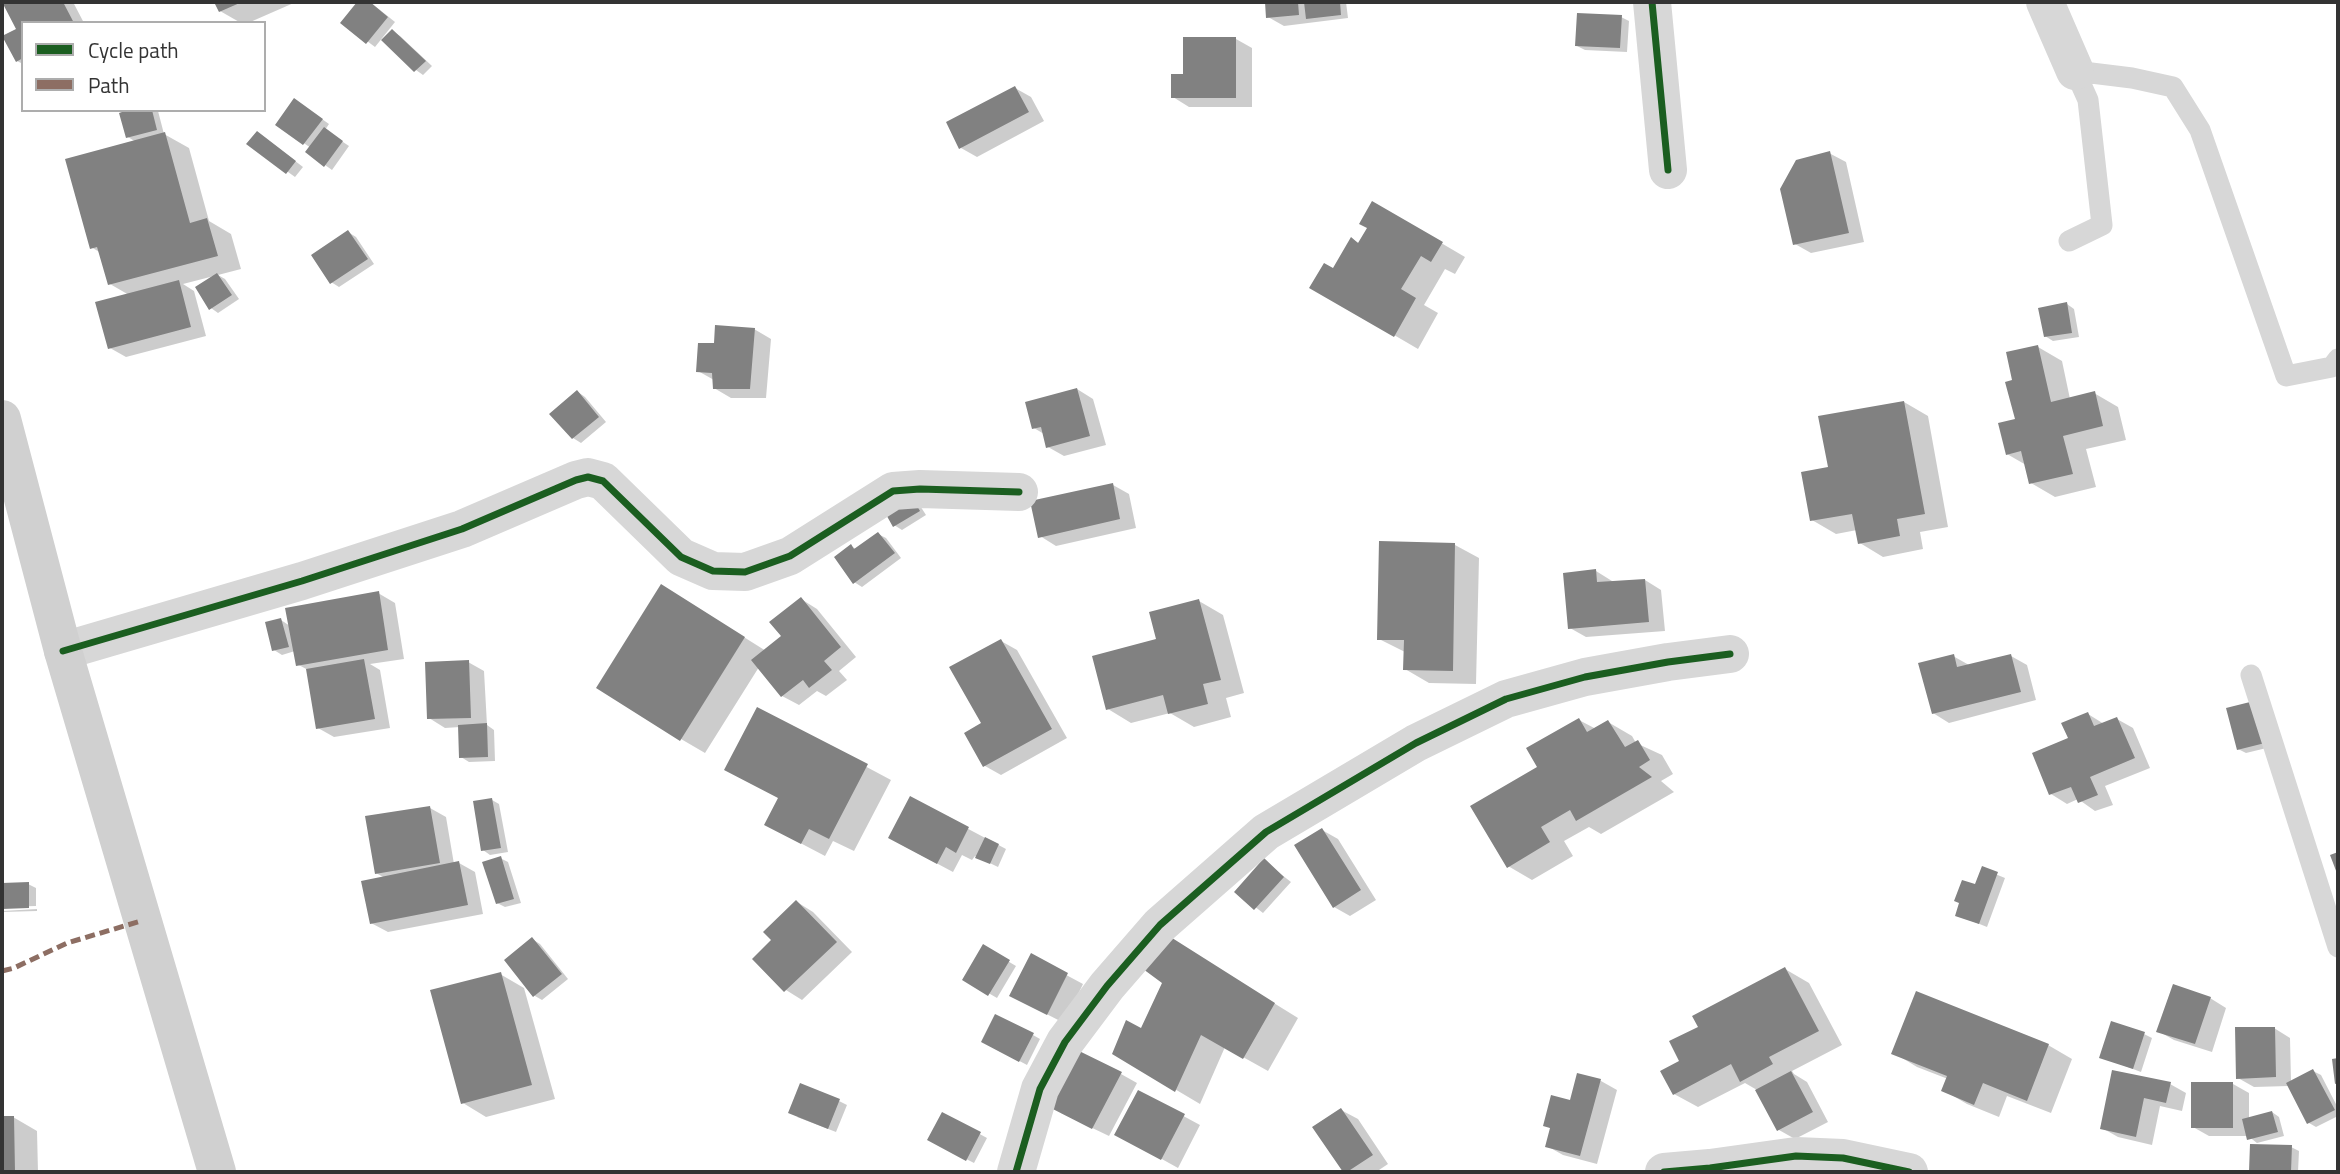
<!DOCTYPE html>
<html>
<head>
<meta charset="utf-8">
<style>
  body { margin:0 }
  #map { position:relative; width:2340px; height:1174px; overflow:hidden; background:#fff; font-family:"Titillium Web",sans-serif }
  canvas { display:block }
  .frame { position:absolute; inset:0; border:4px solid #333; pointer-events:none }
  .legend { position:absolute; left:21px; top:21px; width:245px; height:91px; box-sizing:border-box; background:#fff; border:2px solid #adadad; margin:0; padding:9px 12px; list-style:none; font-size:21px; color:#333 }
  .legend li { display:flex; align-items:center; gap:14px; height:35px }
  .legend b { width:35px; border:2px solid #adadad }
</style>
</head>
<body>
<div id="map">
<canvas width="2340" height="1174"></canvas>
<div class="frame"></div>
<ul class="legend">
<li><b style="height:9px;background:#1b5e20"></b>Cycle path</li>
<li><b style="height:9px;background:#8d6e63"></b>Path</li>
</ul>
</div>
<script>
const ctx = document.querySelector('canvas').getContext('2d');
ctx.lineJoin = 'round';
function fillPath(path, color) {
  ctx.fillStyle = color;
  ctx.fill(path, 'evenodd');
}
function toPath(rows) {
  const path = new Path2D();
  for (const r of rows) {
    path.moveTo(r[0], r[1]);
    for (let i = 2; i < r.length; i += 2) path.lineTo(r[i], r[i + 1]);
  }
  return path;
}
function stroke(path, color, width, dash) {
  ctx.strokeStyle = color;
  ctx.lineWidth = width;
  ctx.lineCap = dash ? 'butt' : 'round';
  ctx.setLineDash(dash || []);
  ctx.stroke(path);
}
fillPath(toPath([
  [3,2,73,2,84,23,23,23,23,64,17,61,18,30],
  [216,2,296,2,248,23,241,23,220,11],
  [360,2,370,2,395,22,375,47,343,23],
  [1267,2,1346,2,1348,18,1284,26,1268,17],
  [1621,17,1629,21,1627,52,1585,50,1577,46],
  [392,31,400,36,432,66,423,75,416,70],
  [1236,39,1252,48,1252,107,1189,107,1173,97,1185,76],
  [1015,88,1031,97,1044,121,977,157,961,148],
  [302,105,329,124,325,130,349,146,332,170,325,165,311,148,277,125],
  [135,110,158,111,164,134,189,148,209,221,231,234,241,269,218,275,225,279,239,299,218,313,211,308,214,276,183,284,194,291,206,336,126,357,110,348,129,295,110,284,101,253,91,247,136,142,128,137],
  [265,138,303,167,295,177,249,144],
  [1829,153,1846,162,1864,242,1811,253,1795,244],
  [1373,203,1465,257,1455,274,1445,269,1424,305,1438,313,1418,349,1312,287,1334,270,1352,239,1360,244,1369,228],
  [348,232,356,237,374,264,339,287,331,282],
  [2067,304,2074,309,2079,337,2053,341,2045,336],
  [754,329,771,339,766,398,731,398,714,388,714,380,698,371,716,345],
  [2038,347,2062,361,2070,399,2094,393,2118,407,2126,440,2086,449,2096,487,2055,497,2031,483,2026,465,2007,454,2017,421,2014,381],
  [1077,389,1093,399,1106,445,1064,456,1048,447,1044,434,1034,428],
  [578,392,585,397,606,422,581,443,573,438],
  [1904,402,1928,416,1948,527,1920,532,1923,549,1883,557,1860,543,1857,530,1836,534,1812,520,1830,469],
  [1113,485,1129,494,1136,528,1056,546,1040,536],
  [917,501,926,515,902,530,894,525],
  [878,534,886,538,901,558,862,587,854,582,851,546,856,549],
  [1455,545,1479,558,1476,684,1429,683,1405,669,1405,652,1379,639],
  [1596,571,1612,581,1612,583,1645,580,1661,590,1665,631,1586,637,1570,628],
  [378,593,395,603,404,659,370,664,380,670,390,728,334,737,318,728,308,670,297,664,295,651,282,655,274,650,281,620,290,626],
  [801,599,817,609,856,657,839,671,847,680,826,696,817,691,799,705,782,696,759,667,705,753,681,739,685,600,766,651,784,637],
  [1199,601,1223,615,1244,693,1226,698,1231,717,1194,727,1170,713,1131,723,1108,709,1158,640],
  [1001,641,1017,650,1067,738,1001,775,985,766,984,724],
  [1953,656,1969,665,2011,656,2027,665,2036,700,1949,723,1933,713],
  [468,662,484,671,487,725,494,730,495,761,469,762,461,757,460,727,445,728,429,718],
  [2262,701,2279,745,2246,753,2238,749],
  [758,709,891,780,854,851,833,841,825,856,766,825,780,799],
  [2088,714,2104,724,2117,719,2133,728,2150,768,2105,786,2113,805,2095,811,2078,799,2067,804,2051,794,2070,739],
  [1579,720,1596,729,1608,722,1632,736,1636,743,1662,755,1673,774,1661,781,1674,792,1601,834,1589,827,1564,841,1573,856,1532,880,1508,866,1539,768],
  [910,798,1006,849,998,867,975,856,972,860,962,855,953,872,906,847],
  [492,800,499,804,508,852,490,855,483,850],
  [430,808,446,817,454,864,459,863,475,872,483,914,388,932,371,923,385,878,376,873],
  [1322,830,1338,839,1376,900,1350,916,1334,907],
  [500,858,508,862,521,903,505,907,497,903],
  [1264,861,1291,882,1263,913,1236,892],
  [1983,869,2005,878,1987,927,1957,915,1976,887],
  [28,884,36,888,36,906,2,907,2,885],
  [797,902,813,912,852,952,802,1000,786,990,774,940],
  [37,909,37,911,2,912,2,911],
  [532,939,540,944,568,979,542,1000,535,996],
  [984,947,1016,966,997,998,964,979],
  [1193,953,1298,1018,1268,1071,1225,1047,1200,1104,1114,1053,1141,1030],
  [1031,956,1083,984,1064,1023,1027,1004],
  [1785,969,1809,983,1842,1045,1792,1071,1794,1074,1807,1082,1828,1122,1795,1139,1779,1130,1757,1090,1745,1083,1698,1107,1674,1094,1682,1061,1700,1028],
  [500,974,524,988,555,1099,486,1117,463,1103],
  [2210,998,2226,1008,2212,1052,2174,1040,2158,1031],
  [2274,1028,2290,1038,2291,1082,2313,1071,2321,1075,2338,1108,2338,1116,2316,1127,2309,1123,2289,1086,2254,1087,2238,1078],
  [2144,1034,2152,1038,2141,1072,2101,1057],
  [1033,1035,1040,1039,1027,1065,991,1046],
  [2048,1045,2072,1059,2051,1113,2007,1096,1999,1117,1967,1104,1943,1090,1948,1079,1917,1067,1894,1053],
  [2114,1072,2170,1084,2186,1093,2182,1111,2160,1106,2152,1145,2118,1137,2102,1128],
  [1121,1074,1137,1083,1109,1136,1061,1113],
  [1579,1075,1601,1081,1617,1090,1597,1164,1563,1155,1547,1146,1552,1129,1545,1125,1571,1102],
  [2233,1084,2249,1093,2249,1119,2272,1112,2279,1117,2284,1136,2257,1143,2248,1136,2209,1136,2193,1127],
  [1139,1092,1200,1125,1178,1168,1133,1143],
  [839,1101,847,1105,836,1132,797,1117],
  [1341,1110,1358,1119,1388,1164,1376,1172,1345,1172,1315,1127],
  [943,1114,987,1138,974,1163,929,1140],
  [13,1117,37,1131,38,1172,2,1172,2,1118],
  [2252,1146,2291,1147,2299,1151,2298,1172,2251,1172]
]), '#0003');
fillPath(toPath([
  [2,2,63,2,74,23,23,23,23,58,16,62,2,36,16,29],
  [214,2,242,2,219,12],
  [357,2,370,2,388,17,366,44,340,23],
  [1265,2,1298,2,1299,15,1266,18],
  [1304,2,1340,2,1341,15,1306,19],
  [1577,13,1622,15,1620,48,1575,46],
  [392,29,426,61,414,72,381,40],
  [1183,37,1236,37,1236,98,1171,98,1171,74,1183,74],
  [1015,86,1029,112,959,149,946,122],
  [294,98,323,119,303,145,275,125],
  [128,110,152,110,157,130,126,138,119,113],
  [324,127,343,141,324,167,305,152],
  [257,131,296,161,286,174,246,144],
  [165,132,190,223,207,218,218,256,108,285,97,247,90,249,65,159],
  [1830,151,1849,233,1793,245,1780,189,1796,160],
  [1372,201,1443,242,1431,262,1421,256,1401,289,1416,298,1394,337,1309,288,1324,263,1333,268,1351,237,1358,243,1367,228,1359,224],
  [348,230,368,259,330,284,311,255],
  [217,273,232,295,209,310,195,287],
  [179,280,191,327,108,349,95,302],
  [2067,302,2072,333,2044,337,2038,308],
  [715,325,755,328,750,389,713,389,712,373,696,372,698,343,714,343],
  [2038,345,2051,402,2095,391,2103,426,2063,436,2073,474,2029,484,2021,451,2006,455,1998,423,2015,419,2005,382,2012,380,2006,352],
  [1077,388,1090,436,1046,448,1041,427,1032,429,1025,402],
  [577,390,599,417,572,439,549,414],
  [1904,401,1925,514,1897,519,1900,536,1858,544,1852,514,1810,521,1801,472,1828,467,1818,416],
  [1113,483,1120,519,1038,538,1030,501],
  [910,494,920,511,893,527,883,509],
  [878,532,895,553,853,584,834,557,851,544,854,549],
  [1379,541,1455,543,1453,671,1403,670,1404,640,1377,640],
  [1596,569,1597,582,1645,579,1649,622,1568,629,1563,573],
  [661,584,745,637,680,741,596,688],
  [379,591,388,650,296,666,285,608],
  [801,597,841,647,824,661,832,670,809,688,803,680,781,697,751,660,781,636,769,622],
  [1199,599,1221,680,1203,684,1208,704,1168,714,1163,695,1106,710,1092,656,1156,639,1149,612],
  [281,618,289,647,272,651,265,622],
  [1001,639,1052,729,983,767,964,733,981,723,949,667],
  [1954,654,1957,667,2011,654,2021,692,1932,714,1918,663],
  [364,659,375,719,316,729,306,669],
  [469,660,471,718,427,719,425,662],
  [2262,699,2273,741,2237,750,2226,708],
  [757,707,868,764,829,839,809,829,801,844,764,825,778,798,724,770],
  [2088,712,2094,726,2117,717,2135,758,2090,777,2098,795,2078,803,2071,787,2049,795,2032,753,2068,738,2061,723],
  [1579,718,1587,732,1608,720,1625,747,1638,740,1650,760,1639,767,1652,777,1576,821,1570,810,1541,827,1550,842,1507,868,1470,806,1537,767,1526,748],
  [487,723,488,757,459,758,458,725],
  [910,796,969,827,956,853,946,847,937,864,888,838],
  [492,798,501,848,481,851,473,801],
  [430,806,440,863,375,874,365,816],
  [1322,828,1361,890,1333,908,1294,845],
  [985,837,999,844,990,864,975,858],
  [2338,852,2338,876,2330,855],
  [501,856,514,899,496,904,482,862],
  [1264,858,1284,877,1254,910,1234,892],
  [459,861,468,905,370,924,361,881],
  [1982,866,1998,872,1979,924,1955,916,1959,903,1954,901,1962,880,1975,884],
  [29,882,29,908,2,909,2,883],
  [796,900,837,942,784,992,752,959,771,940,763,932],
  [1169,936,1275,1003,1243,1059,1201,1035,1175,1092,1112,1054,1126,1020,1141,1028,1162,983,1139,966],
  [532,937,562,974,533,997,504,960],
  [983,944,1010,960,988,996,962,980],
  [1031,953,1068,973,1047,1015,1009,996],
  [1785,967,1819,1031,1769,1057,1773,1064,1740,1082,1731,1064,1673,1095,1660,1071,1679,1061,1669,1041,1698,1027,1692,1016],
  [501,972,532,1085,461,1104,430,990],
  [2173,984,2211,997,2195,1044,2156,1032],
  [1916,991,2049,1044,2027,1101,1983,1083,1974,1105,1941,1091,1947,1076,1891,1054],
  [995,1014,1034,1033,1019,1062,981,1042],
  [2111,1021,2145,1032,2133,1069,2099,1058],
  [2235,1027,2275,1027,2276,1077,2236,1079],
  [1073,1048,1122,1072,1092,1129,1043,1104],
  [2338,1058,2338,1083,2335,1084,2332,1059],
  [2313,1069,2335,1110,2307,1124,2286,1083],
  [2112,1070,2171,1082,2166,1103,2144,1098,2136,1137,2100,1129],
  [1791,1071,1813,1112,1777,1131,1755,1090],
  [1577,1073,1601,1079,1580,1156,1545,1147,1550,1128,1543,1126,1551,1095,1570,1100],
  [2191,1082,2233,1082,2233,1128,2191,1128],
  [800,1083,840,1099,828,1129,788,1113],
  [1138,1090,1185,1114,1161,1160,1114,1135],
  [1341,1108,1373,1155,1347,1172,1343,1172,1312,1127],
  [2272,1111,2278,1132,2247,1140,2242,1119],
  [942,1112,981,1132,966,1161,927,1140],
  [2,1116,14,1116,15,1172,2,1172],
  [2250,1144,2292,1145,2291,1172,2249,1172]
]), '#818181');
stroke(toPath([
  [2075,71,2132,78,2173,87,2200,130,2286,376,2332,367,2338,359],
  [2069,241,2102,225,2088,100,2075,71],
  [2251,675,2338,947]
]), '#d7d7d7', 21);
stroke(toPath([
  [1652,2,1668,170],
  [2045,2,2075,71],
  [63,651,302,581,462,529,576,480,588,477,603,481,681,557,713,571,745,572,790,556,893,491,920,489,1019,492],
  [1016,1172,1040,1089,1065,1042,1107,986,1160,925,1266,832,1416,743,1506,699,1585,677,1668,662,1730,654],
  [1664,1172,1710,1168,1796,1156,1843,1158,1909,1172]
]), '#d7d7d7', 38);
stroke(toPath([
  [2,419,63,651,217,1172]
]), '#d0d0d0', 38);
stroke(toPath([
  [2,971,14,968,67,943,141,921]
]), '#8d6e63', 5, [10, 5]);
stroke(toPath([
  [1652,2,1668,170],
  [63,651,302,581,462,529,576,480,588,477,603,481,681,557,713,571,745,572,790,556,893,491,920,489,1019,492],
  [1016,1172,1040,1089,1065,1042,1107,986,1160,925,1266,832,1416,743,1506,699,1585,677,1668,662,1730,654],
  [1664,1172,1710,1168,1796,1156,1843,1158,1909,1172]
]), '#1b5e20', 7);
</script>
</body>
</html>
